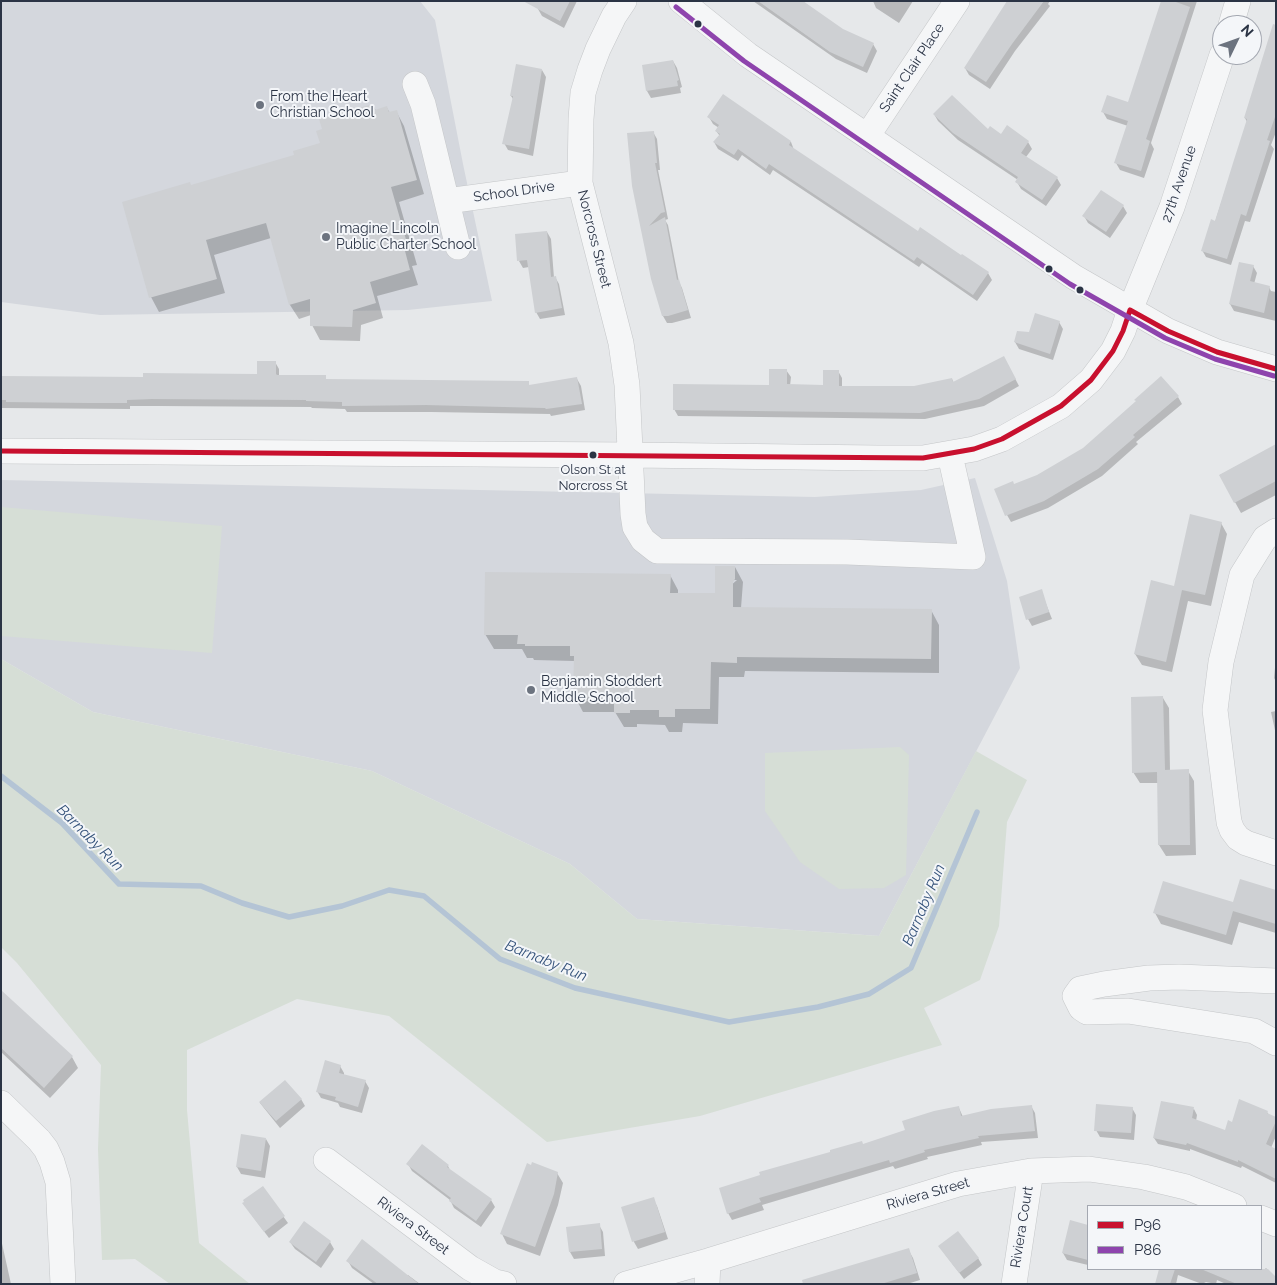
<!DOCTYPE html>
<html>
<head>
<meta charset="utf-8">
<style>
  body { margin:0 }
  #map { position:relative; width:1277px; height:1285px; overflow:hidden; background:#e6e8ea; font-family:Raleway,sans-serif }
  canvas { display:block }
  .frame { position:absolute; inset:0; border:2px solid #2b3445; pointer-events:none }
  .legend { position:absolute; left:1087px; top:1205px; width:175px; height:65px; box-sizing:border-box; background:#f4f6f9; border:1px solid #a4a8b1; margin:0; padding:6px 9px; list-style:none; font-size:15px; color:#2b3445 }
  .legend li { display:flex; align-items:center; gap:10px; height:25px }
  .legend b { width:25px; border:1px solid #a4a8b1 }
  .north { position:absolute; left:1212px; top:15px; width:50px; height:50px; box-sizing:border-box; background:#f4f6f9; border:1px solid #a4a8b1; border-radius:50%; rotate:48deg; font-size:14px; font-weight:700; line-height:20px; text-align:center; color:#2b3445 }
  .north::after { content:''; display:block; margin:auto; width:18px; height:22px; background:#6c737f; clip-path:polygon(50% 0,100% 100%,50% 72%,0 100%) }
</style>
</head>
<body>
<div id="map">
<canvas width="1277" height="1285"></canvas>
<div class="frame"></div>
<ul class="legend">
<li><b style="height:6px;background:#c8102e"></b>P96</li>
<li><b style="height:6px;background:#8e44ad"></b>P86</li>
</ul>
<div class="north">N</div>
</div>
<script>
const ctx = document.querySelector('canvas').getContext('2d');
ctx.lineJoin = 'round';
function fillPath(path, color) {
  ctx.fillStyle = color;
  ctx.fill(path, 'evenodd');
}
function toPath(rows) {
  const path = new Path2D();
  for (const r of rows) {
    path.moveTo(r[0], r[1]);
    for (let i = 2; i < r.length; i += 2) path.lineTo(r[i], r[i + 1]);
  }
  return path;
}
function stroke(path, color, width, dash) {
  ctx.strokeStyle = color;
  ctx.lineWidth = width;
  ctx.lineCap = dash ? 'butt' : 'round';
  ctx.setLineDash(dash || []);
  ctx.stroke(path);
}
function write(font, color, halo, rows, align = 'center') {
  ctx.font = font + ' Raleway,sans-serif';
  ctx.lineWidth = 4;
  ctx.setLineDash([]);
  ctx.textBaseline = 'middle';
  ctx.strokeStyle = halo;
  ctx.fillStyle = color;
  for (const [text, x, y, turn = 0] of rows) {
    ctx.save();
    ctx.translate(x, y);
    ctx.rotate((+turn || 0) * Math.PI / 180);
    ctx.textAlign = isNaN(turn) ? turn : align;
    if (halo) ctx.strokeText(text, 0, 0);
    ctx.fillText(text, 0, 0);
    ctx.restore();
  }
}
fillPath(toPath([
  [1,1,420,1,435,20,463,164,492,301,408,310,100,315,1,302],
  [975,478,1007,581,1020,668,879,936,637,919,570,864,372,771,93,712,1,659,1,480,815,497,921,490]
]), '#d4d7dd');
fillPath(toPath([
  [1,507,222,526,212,653,1,636],
  [1,659,93,712,372,771,570,864,637,919,879,936,976,751,1027,780,1007,822,999,926,980,980,924,1008,942,1045,700,1116,547,1142,389,1016,297,999,187,1050,187,1110,199,1243,250,1284,170,1284,135,1259,102,1260,98,1149,101,1065,17,963,1,947],
  [900,747,909,755,906,875,884,888,839,889,800,862,765,811,765,753]
]), '#d6ded6');
fillPath(toPath([
  [542,1,577,1,564,28,542,16,538,9],
  [753,1,802,1,843,30,873,44,877,51,867,73,836,59],
  [873,1,913,1,899,23,876,8],
  [1009,1,1050,1,1048,4,1050,6,1015,51,990,89,969,75,965,68],
  [1163,1,1197,1,1151,143,1154,149,1144,178,1120,170,1116,163,1128,126,1107,119,1103,112,1129,104],
  [1276,33,1276,132,1271,145,1274,149,1250,222,1245,221,1231,265,1206,257,1202,250,1215,222,1247,122,1245,118],
  [673,61,677,68,682,87,680,88,681,93,651,98,647,91,643,66],
  [542,70,546,77,533,156,508,150,504,143,513,99,511,96],
  [373,105,376,111,387,108,390,113,396,111,404,126,424,194,399,202,417,265,412,266,418,285,377,296,383,318,361,325,360,341,320,340,312,325,311,315,299,319,290,305,271,238,214,255,225,293,159,312,151,297,191,186,296,156,321,144],
  [934,114,1001,135,1007,127,1028,142,1032,149,1026,157,1057,178,1061,185,1046,206,1021,189,1017,182,1018,180,958,140,938,121],
  [709,117,791,142,794,150,918,232,988,273,992,280,977,301,922,263,919,267,773,170,770,175,742,155,738,161,718,149,714,142,720,136,716,131,719,128,713,124],
  [653,132,657,139,660,170,658,170,668,219,665,220,668,225,679,282,682,288,691,318,672,323,667,323,663,316,634,186],
  [1101,191,1123,206,1127,213,1110,238,1088,223,1084,216],
  [547,232,551,239,554,278,555,277,559,284,565,315,540,319,536,312,529,267,523,268,519,261],
  [1253,266,1257,273,1254,284,1269,287,1271,291,1276,292,1276,321,1234,311,1230,304],
  [1059,322,1063,329,1053,360,1019,349,1015,342,1030,334],
  [275,362,279,369,279,376,325,377,327,381,528,383,530,386,577,379,581,386,585,410,551,416,550,414,431,412,347,412,345,409,312,408,311,407,157,406,130,406,130,409,1,408,1,377,144,378,258,375],
  [1008,365,1019,386,984,406,925,419,678,416,674,409,770,386,786,370,791,377,790,386,824,386,838,371,842,378,842,387,914,388,952,379,954,383],
  [1178,397,1182,404,1136,442,1138,444,1102,476,1048,508,1011,522,1007,515,1014,485,1038,476],
  [1276,445,1276,495,1241,513,1220,475],
  [1221,523,1227,534,1211,606,1188,601,1172,672,1142,665,1135,654,1175,587],
  [735,567,743,582,741,608,931,610,939,625,939,673,745,671,744,677,719,677,718,724,683,723,682,732,669,732,665,725,637,724,637,727,624,727,615,712,583,712,575,697,574,661,534,660,533,658,527,658,522,649,494,649,485,634,670,575,678,590,678,594,716,595],
  [733,580,737,580,729,587],
  [1041,591,1052,619,1032,626,1028,619],
  [1276,657,1276,682,1274,678],
  [1163,698,1169,708,1170,771,1188,771,1194,781,1196,855,1166,856,1159,845,1158,783,1140,783,1133,772],
  [1276,711,1276,735,1271,712],
  [1276,891,1276,933,1239,922,1232,945,1161,924,1155,913,1234,904],
  [1,992,72,1057,78,1068,50,1098,1,1052],
  [340,1066,344,1073,344,1076,365,1081,369,1088,362,1113,340,1107,338,1103,321,1098,317,1091],
  [301,1099,305,1106,280,1128,260,1103],
  [1031,1106,1035,1113,1038,1138,981,1142,982,1145,927,1157,928,1159,895,1169,893,1166,762,1205,764,1210,732,1220,728,1213,863,1145,907,1131,959,1108,963,1117],
  [1132,1108,1136,1115,1134,1140,1100,1137,1096,1130],
  [1194,1109,1197,1115,1196,1121,1226,1131,1233,1124,1267,1112,1269,1115,1276,1118,1276,1136,1271,1148,1276,1151,1276,1183,1242,1166,1241,1168,1190,1149,1190,1151,1158,1144,1154,1138],
  [266,1139,270,1146,265,1178,241,1174,237,1167],
  [408,1164,448,1166,451,1172,491,1200,495,1207,481,1227,454,1208,450,1200,412,1171],
  [557,1173,563,1183,558,1205,540,1256,507,1244,502,1234],
  [262,1187,288,1223,269,1238,248,1210],
  [653,1199,657,1206,668,1239,638,1249,634,1242,623,1208],
  [1071,1222,1088,1226,1088,1265,1067,1260,1063,1253],
  [599,1225,603,1232,605,1256,574,1259,570,1252],
  [1,1239,11,1284,1,1284],
  [290,1242,330,1242,334,1249,321,1268,295,1249],
  [909,1251,913,1258,920,1280,907,1284,825,1284],
  [944,1253,978,1258,982,1265,964,1279],
  [348,1261,407,1276,408,1275,420,1284,374,1284,352,1268],
  [1266,1268,1276,1278,1276,1284,1226,1284,1217,1280,1216,1284,1206,1282,1202,1284,1178,1275,1176,1284,1156,1284,1161,1269,1250,1269,1261,1273]
]), '#0003');
stroke(toPath([
  [1,776,62,823,119,884,201,886,242,903,289,917,342,906,389,890,424,896,500,959,575,988,729,1022,818,1007,869,994,911,968,977,812]
]), '#b4c4d5', 5.5);
fillPath(toPath([
  [523,1,570,1,560,21],
  [758,1,803,1,843,29,874,43,863,67,830,52],
  [1007,1,1044,1,1012,44,986,82,964,68],
  [1161,1,1173,1,1190,7,1146,139,1150,141,1141,171,1114,163,1128,121,1101,112,1107,95,1128,102],
  [1273,24,1276,25,1276,114,1267,140,1270,141,1246,216,1241,214,1227,259,1201,251,1211,219,1215,221,1233,163,1247,119,1244,118],
  [673,60,679,80,677,81,678,86,646,91,642,65],
  [516,64,542,69,529,149,502,144,513,96,510,96],
  [723,94,791,141,789,145,918,231,920,227,961,255,962,254,989,272,973,295,917,257,914,261,769,164,766,169,738,149,734,155,713,142,720,134,715,131,719,125,707,117],
  [952,95,988,129,990,126,1001,134,1007,125,1029,141,1021,153,1058,177,1042,200,1015,182,1018,177,953,133,933,114],
  [373,104,375,110,387,106,389,112,397,110,417,180,391,187,409,250,405,251,410,270,370,282,376,303,353,310,352,327,310,326,310,299,289,305,266,223,206,240,217,279,149,298,122,202,190,182,191,185,294,155,293,151,320,143,316,131,322,129,319,119],
  [654,131,657,163,655,163,665,212,661,213,649,226,665,217,677,280,679,279,688,310,668,316,662,316,651,279,632,186,627,133],
  [1101,190,1124,205,1106,232,1082,216],
  [547,231,551,277,556,276,562,308,535,313,527,260,517,261,515,234],
  [1239,262,1254,265,1250,281,1270,286,1264,313,1229,304],
  [1035,313,1060,321,1050,354,1014,342,1017,331,1029,332],
  [1004,356,1016,379,979,399,920,413,673,410,673,384,769,385,769,369,787,369,787,384,823,385,823,370,839,370,839,386,914,386,952,378,953,382],
  [257,361,276,361,276,374,277,375,326,375,326,379,529,381,529,385,577,377,582,404,546,409,545,408,426,405,342,406,342,402,306,401,306,400,152,399,127,400,127,403,90,403,6,402,6,400,1,400,1,376,143,377,143,373,257,374],
  [1161,376,1179,396,1133,435,1135,437,1098,469,1044,501,1005,516,994,489,1013,481,1014,484,1037,475,1083,448,1136,401,1134,400],
  [1276,444,1276,481,1234,503,1219,475],
  [1190,514,1222,522,1205,595,1182,590,1166,662,1134,654,1151,580,1174,586],
  [715,566,735,566,735,579,733,582,733,607,932,609,931,659,737,657,737,663,711,662,710,709,675,709,675,717,659,717,659,710,630,710,630,713,614,713,614,698,573,697,574,656,570,656,570,646,525,646,525,644,517,644,518,635,484,635,485,572,671,574,670,593,715,593],
  [1042,589,1049,612,1026,620,1019,597],
  [1163,696,1165,770,1189,769,1190,845,1158,845,1157,772,1132,773,1131,697],
  [1240,879,1276,890,1276,924,1233,911,1226,935,1153,913,1163,881,1233,902],
  [1,990,73,1056,44,1088,1,1048],
  [325,1060,341,1065,339,1073,366,1080,358,1107,335,1100,336,1097,316,1092],
  [285,1080,302,1099,276,1121,259,1102],
  [1239,1099,1268,1111,1267,1113,1276,1117,1276,1121,1266,1144,1276,1149,1276,1179,1238,1160,1238,1162,1187,1143,1186,1145,1153,1138,1161,1101,1194,1107,1192,1118,1225,1130,1228,1120,1232,1122],
  [1096,1104,1133,1107,1131,1133,1094,1131],
  [1032,1105,1035,1131,978,1136,979,1138,924,1150,925,1152,890,1163,889,1160,759,1198,761,1202,727,1214,719,1188,760,1175,759,1172,830,1152,830,1150,862,1141,863,1144,905,1130,902,1121,934,1111,959,1106,961,1116,991,1109],
  [241,1134,266,1138,261,1171,236,1167],
  [422,1144,449,1165,447,1167,492,1199,476,1221,449,1201,451,1198,406,1164],
  [532,1162,558,1172,554,1194,535,1247,500,1234,527,1163,531,1165],
  [263,1186,285,1216,264,1232,242,1203,244,1202,243,1200],
  [654,1197,665,1232,632,1242,621,1207],
  [1070,1220,1088,1225,1088,1260,1062,1253],
  [304,1221,331,1241,316,1262,289,1242],
  [600,1223,602,1249,569,1252,566,1227],
  [958,1231,979,1258,959,1273,938,1246],
  [362,1239,419,1284,378,1284,346,1261],
  [909,1248,917,1273,881,1284,803,1284,802,1280],
  [1159,1269,1175,1269,1170,1284,1155,1284],
  [1201,1269,1268,1269,1276,1277,1276,1284,1237,1284]
]), '#ced0d3');
const minor = toPath([
  [624,1,614,16,598,49,590,70,583,93,581,119,580,183,621,343,627,385,633,514,635,527,643,540,657,551,847,552,973,557,950,455],
  [681,1,748,55,1074,277,1168,331,1217,352,1276,369],
  [1231,25,1238,1],
  [415,84,423,104,458,247],
  [868,135,957,1],
  [447,201,580,183],
  [1,451,632,455,878,458,923,458,974,449,1002,439,1061,406,1091,380,1113,351,1123,331,1130,310,1172,207,1222,55],
  [1276,531,1265,538,1242,575,1221,662,1215,710,1229,822,1232,830,1238,838,1246,843,1276,853],
  [1276,981,1179,977,1149,978,1104,984,1080,989,1075,996,1081,1008,1087,1012,1128,1011,1254,1031,1276,1043],
  [1,1103,39,1140,46,1149,52,1162,58,1182,63,1284],
  [326,1160,470,1268,495,1282,504,1284],
  [1261,1218,1276,1224],
  [626,1284,708,1261,958,1184,1031,1171,1089,1169,1144,1177,1186,1187,1234,1206],
  [707,1284,708,1261],
  [1014,1284,1031,1171]
]);
stroke(minor, '#c4c6c8', 26);
stroke(minor, '#f5f6f7', 25);
stroke(toPath([
  [1130,310,1168,331,1217,352,1276,369],
  [1,451,923,458,974,449,1002,439,1061,406,1091,380,1113,351,1123,331,1130,310]
]), '#c8102e', 5);
stroke(toPath([
  [676,7,744,61,1070,284,1165,338,1215,359,1274,376]
]), '#8e44ad', 5);
for (const [x, y, r, color] of [
  [698,24,4.5,"#2b3445"],
  [260,105,5,"#6c737f"],
  [326,237,5,"#6c737f"],
  [1049,269,4.5,"#2b3445"],
  [1080,290,4.5,"#2b3445"],
  [593,455,4.5,"#2b3445"],
  [531,690,5,"#6c737f"]
]) {
  const dot = new Path2D();
  dot.arc(x, y, r, 0, 2 * Math.PI);
  ctx.fillStyle = color;
  ctx.fill(dot);
  stroke(dot, '#f4f6f9', 2);
}
write('13px', '#2b3445', '#f4f6f9', [
  ["Olson St at",593,470],
  ["Norcross St",593,486]
]);
write('14px', '#2b3445', '#f4f6f9', [
  ["Saint Clair Place",912,68,-56],
  ["27th Avenue",1179,184,-71],
  ["School Drive",514,192,-8],
  ["Norcross Street",594,239,76],
  ["Riviera Street",928,1194,-16],
  ["Riviera Street",413,1226,37],
  ["Riviera Court",1022,1227,-81]
]);
write('14px', '#2b3445', '#f4f6f9', [
  ["From the Heart",270,97],
  ["Christian School",270,113],
  ["Imagine Lincoln",336,229],
  ["Public Charter School",336,245],
  ["Benjamin Stoddert",541,682],
  ["Middle School",541,698]
], 'left');
write('italic 15px', '#34527a', '#f4f6f9', [
  ["Barnaby Run",90,838,45],
  ["Barnaby Run",924,905,-67],
  ["Barnaby Run",546,961,22]
]);
</script>
</body>
</html>
